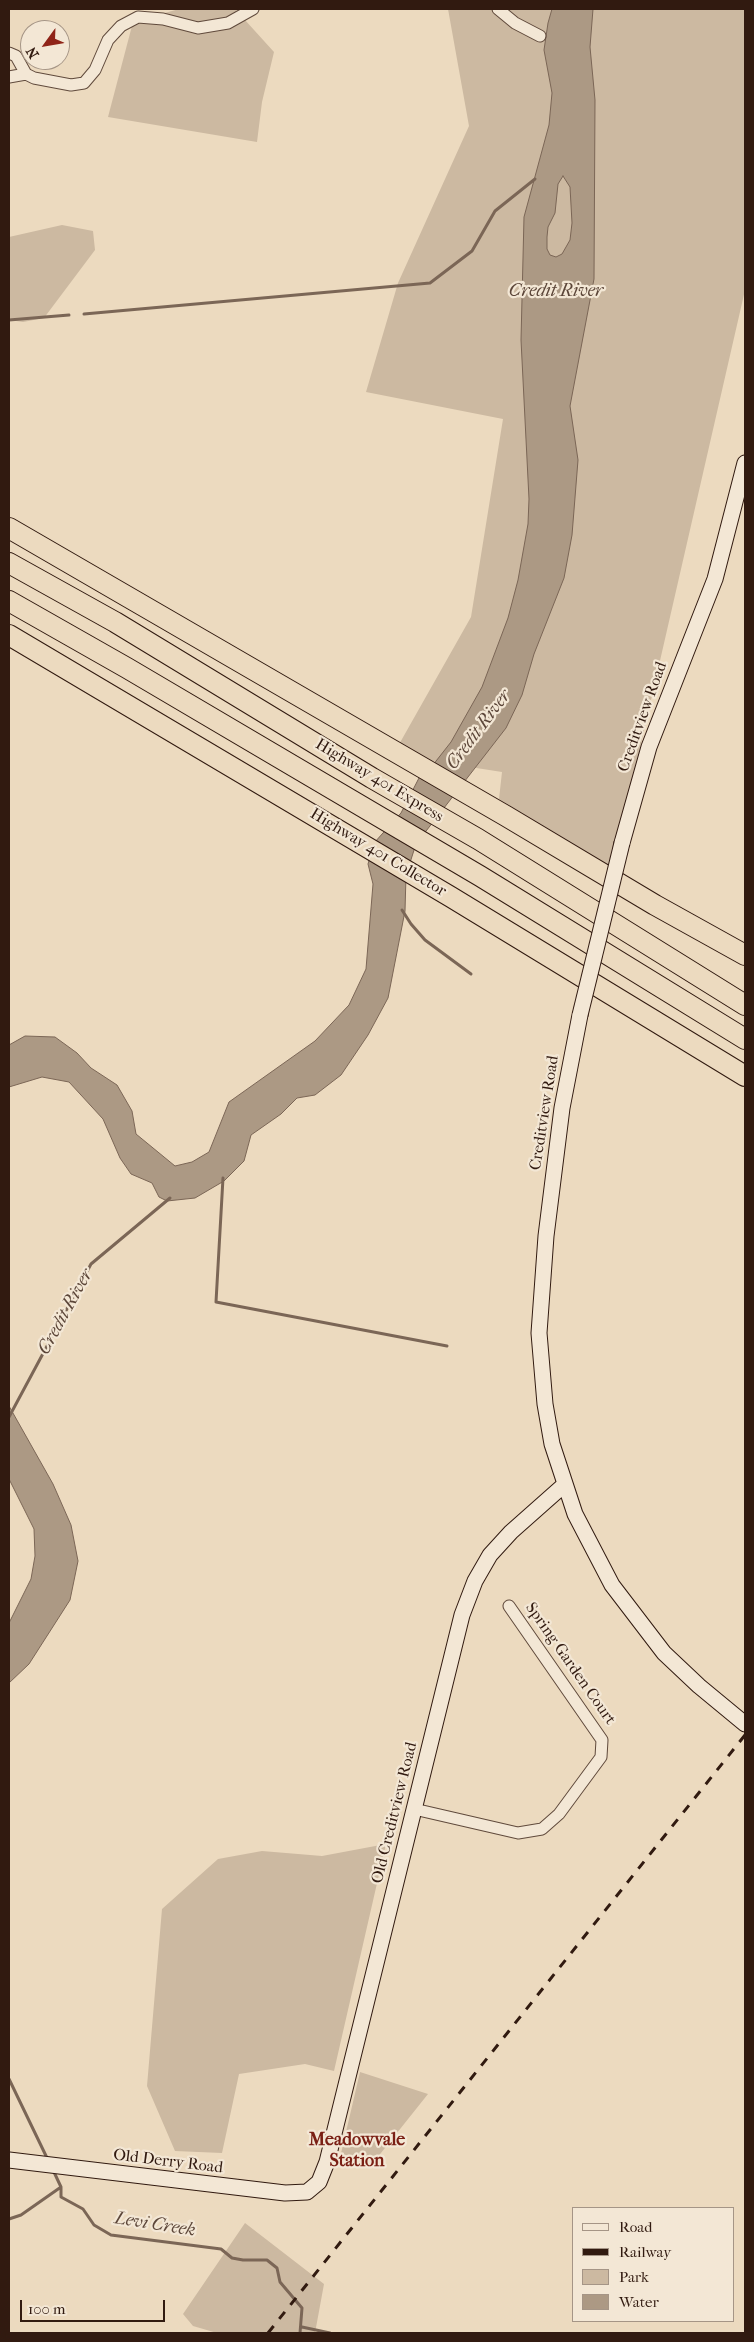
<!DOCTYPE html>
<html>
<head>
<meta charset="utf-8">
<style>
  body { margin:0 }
  #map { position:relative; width:754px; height:2342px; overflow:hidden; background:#ecdabf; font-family:"IM FELL French Canon",serif }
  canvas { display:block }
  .frame { position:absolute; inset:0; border:10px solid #311a10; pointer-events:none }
  .legend { position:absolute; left:572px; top:2207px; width:162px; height:115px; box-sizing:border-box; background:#f3e7d5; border:1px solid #a59586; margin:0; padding:6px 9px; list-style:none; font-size:15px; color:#311a10 }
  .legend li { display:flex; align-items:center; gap:10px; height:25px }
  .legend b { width:25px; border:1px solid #a59586 }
  .north { position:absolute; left:20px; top:20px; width:50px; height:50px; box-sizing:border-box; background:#f3e7d5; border:1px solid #a59586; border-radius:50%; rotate:238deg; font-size:14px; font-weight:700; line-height:20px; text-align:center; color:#311a10 }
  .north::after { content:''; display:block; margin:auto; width:18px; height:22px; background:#8f2418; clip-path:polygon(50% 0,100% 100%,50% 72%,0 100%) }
  .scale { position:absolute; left:20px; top:2300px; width:145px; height:22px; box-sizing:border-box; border:2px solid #311a10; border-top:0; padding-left:6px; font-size:15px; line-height:18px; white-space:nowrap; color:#311a10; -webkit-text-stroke:4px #f3e7d5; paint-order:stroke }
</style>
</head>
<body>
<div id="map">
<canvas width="754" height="2342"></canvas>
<div class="frame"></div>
<ul class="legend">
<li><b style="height:6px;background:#f3e7d5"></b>Road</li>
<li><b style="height:6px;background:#311a10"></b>Railway</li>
<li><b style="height:14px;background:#ccb9a1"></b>Park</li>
<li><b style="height:14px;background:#ac9984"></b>Water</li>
</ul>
<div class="north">N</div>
<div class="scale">100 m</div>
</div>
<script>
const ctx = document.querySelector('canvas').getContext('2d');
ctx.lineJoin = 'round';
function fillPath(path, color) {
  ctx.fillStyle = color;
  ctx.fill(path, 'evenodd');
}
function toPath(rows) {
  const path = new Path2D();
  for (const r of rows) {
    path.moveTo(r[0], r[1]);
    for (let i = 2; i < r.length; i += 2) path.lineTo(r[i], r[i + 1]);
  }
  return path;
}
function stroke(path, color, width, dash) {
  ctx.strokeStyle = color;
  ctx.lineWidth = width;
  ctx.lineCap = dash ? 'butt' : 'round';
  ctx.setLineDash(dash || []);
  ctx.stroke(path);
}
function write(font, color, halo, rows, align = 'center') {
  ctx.font = font + ' "IM FELL French Canon",serif';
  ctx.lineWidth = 4.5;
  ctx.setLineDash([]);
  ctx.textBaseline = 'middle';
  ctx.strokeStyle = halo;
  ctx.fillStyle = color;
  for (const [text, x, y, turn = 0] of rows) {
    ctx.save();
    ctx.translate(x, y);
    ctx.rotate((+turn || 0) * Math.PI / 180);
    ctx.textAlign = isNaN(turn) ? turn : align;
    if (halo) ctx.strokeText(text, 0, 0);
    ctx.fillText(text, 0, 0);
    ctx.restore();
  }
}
fillPath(toPath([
  [179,9,235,9,274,52,262,102,257,142,108,117,133,22],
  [448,9,745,9,745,290,612,870,499,799,502,772,393,755,471,617,503,419,366,392,398,283,469,126],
  [62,225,93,231,95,250,44,318,23,322,9,320,9,237],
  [386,1844,334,2071,305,2064,239,2074,222,2153,175,2151,147,2086,162,1909,218,1859,262,1851,322,1856],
  [360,2072,428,2094,369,2168,339,2162],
  [245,2223,324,2284,315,2333,217,2333,193,2326,183,2314]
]), '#ccb9a1');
const water = toPath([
  [552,9,593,9,590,47,595,100,594,279,570,406,578,460,572,535,564,578,534,654,522,695,506,728,416,844,406,875,405,911,388,998,368,1035,341,1075,315,1095,297,1098,281,1114,251,1135,244,1161,224,1181,195,1198,167,1201,159,1197,152,1183,131,1174,120,1158,103,1119,69,1082,42,1077,9,1087,9,1045,25,1036,55,1037,77,1053,91,1068,117,1085,132,1111,136,1134,175,1166,192,1162,209,1152,229,1102,315,1041,349,1005,366,969,373,884,368,864,374,843,401,813,420,776,429,770,451,742,482,687,508,618,518,580,528,524,529,499,521,340,524,217,549,125,552,93,544,50,548,23,552,9],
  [563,176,570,187,572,223,570,240,562,254,556,257,550,255,547,249,547,237,548,227,555,213,558,184,563,176],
  [9,1406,53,1484,71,1525,78,1561,70,1600,29,1664,9,1683,9,1623,31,1579,35,1556,34,1529,9,1479,9,1406]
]);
fillPath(water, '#ac9984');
stroke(water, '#7b6656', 1);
stroke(toPath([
  [84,314,430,283,472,251,495,211,535,179],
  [9,320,69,315],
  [402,910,411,924,425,940,471,974],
  [223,1178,216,1302,447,1346],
  [9,1417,91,1264,170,1198],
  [9,2079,48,2160],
  [53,2170,61,2187,61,2197,83,2209,94,2225,111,2235,221,2249,232,2258,243,2260,267,2260,277,2268,280,2282,302,2308,300,2333],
  [9,2219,21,2215,61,2187],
  [302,2327,330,2333]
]), '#7b6656', 3);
const street = toPath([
  [498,9,515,23,540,36],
  [9,53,16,56,26,74,34,78,71,85,84,83,95,70,108,40,121,26,138,17,163,19,198,28,228,23,253,9],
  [9,77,26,74],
  [414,1809,518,1833,542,1829,559,1814,601,1757,602,1740,509,1606]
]);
const secondary = toPath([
  [622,843,649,747,715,579,745,463],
  [580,1015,562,1108,546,1236,539,1333,545,1404,552,1444,575,1514,612,1585,664,1653,699,1686,745,1724],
  [9,2160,285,2193,307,2192,319,2182,327,2162,462,1615,475,1581,490,1555,511,1532,564,1485]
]);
const highway = toPath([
  [9,528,506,816,655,905,745,955],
  [9,563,115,622,372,778,478,839,745,1005],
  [9,601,127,668,480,876,745,1039],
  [9,635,451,897,745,1076]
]);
stroke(street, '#604a3c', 13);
stroke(secondary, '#311a10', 17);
stroke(highway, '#311a10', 22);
stroke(street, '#f3e7d5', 11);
stroke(secondary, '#f3e7d5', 15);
stroke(highway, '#ecdabf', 20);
stroke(toPath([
  [268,2333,745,1735]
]), '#311a10', 3, [9, 9]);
const secondaryBridge = toPath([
  [580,1015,622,843]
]);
stroke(secondaryBridge, '#311a10', 17, []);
stroke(secondaryBridge, '#f3e7d5', 15);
write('16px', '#311a10', '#f3e7d5', [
  ["Creditview Road",643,717,-70],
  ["Highway 401 Express",379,781,31],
  ["Highway 401 Collector",378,853,31],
  ["Creditview Road",545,1113,-81],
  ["Spring Garden Court",570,1664,55],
  ["Old Creditview Road",395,1813,-76],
  ["Old Derry Road",168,2162,7]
]);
write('italic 18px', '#5c4639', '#f3e7d5', [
  ["Credit River",556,292],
  ["Credit River",479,730,-53],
  ["Credit River",66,1312,-61],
  ["Levi Creek",155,2225,9]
]);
write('bold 18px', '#7a1f14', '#f3e7d5', [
  ["Meadowvale",357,2141],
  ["Station",357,2162]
]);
</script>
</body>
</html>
